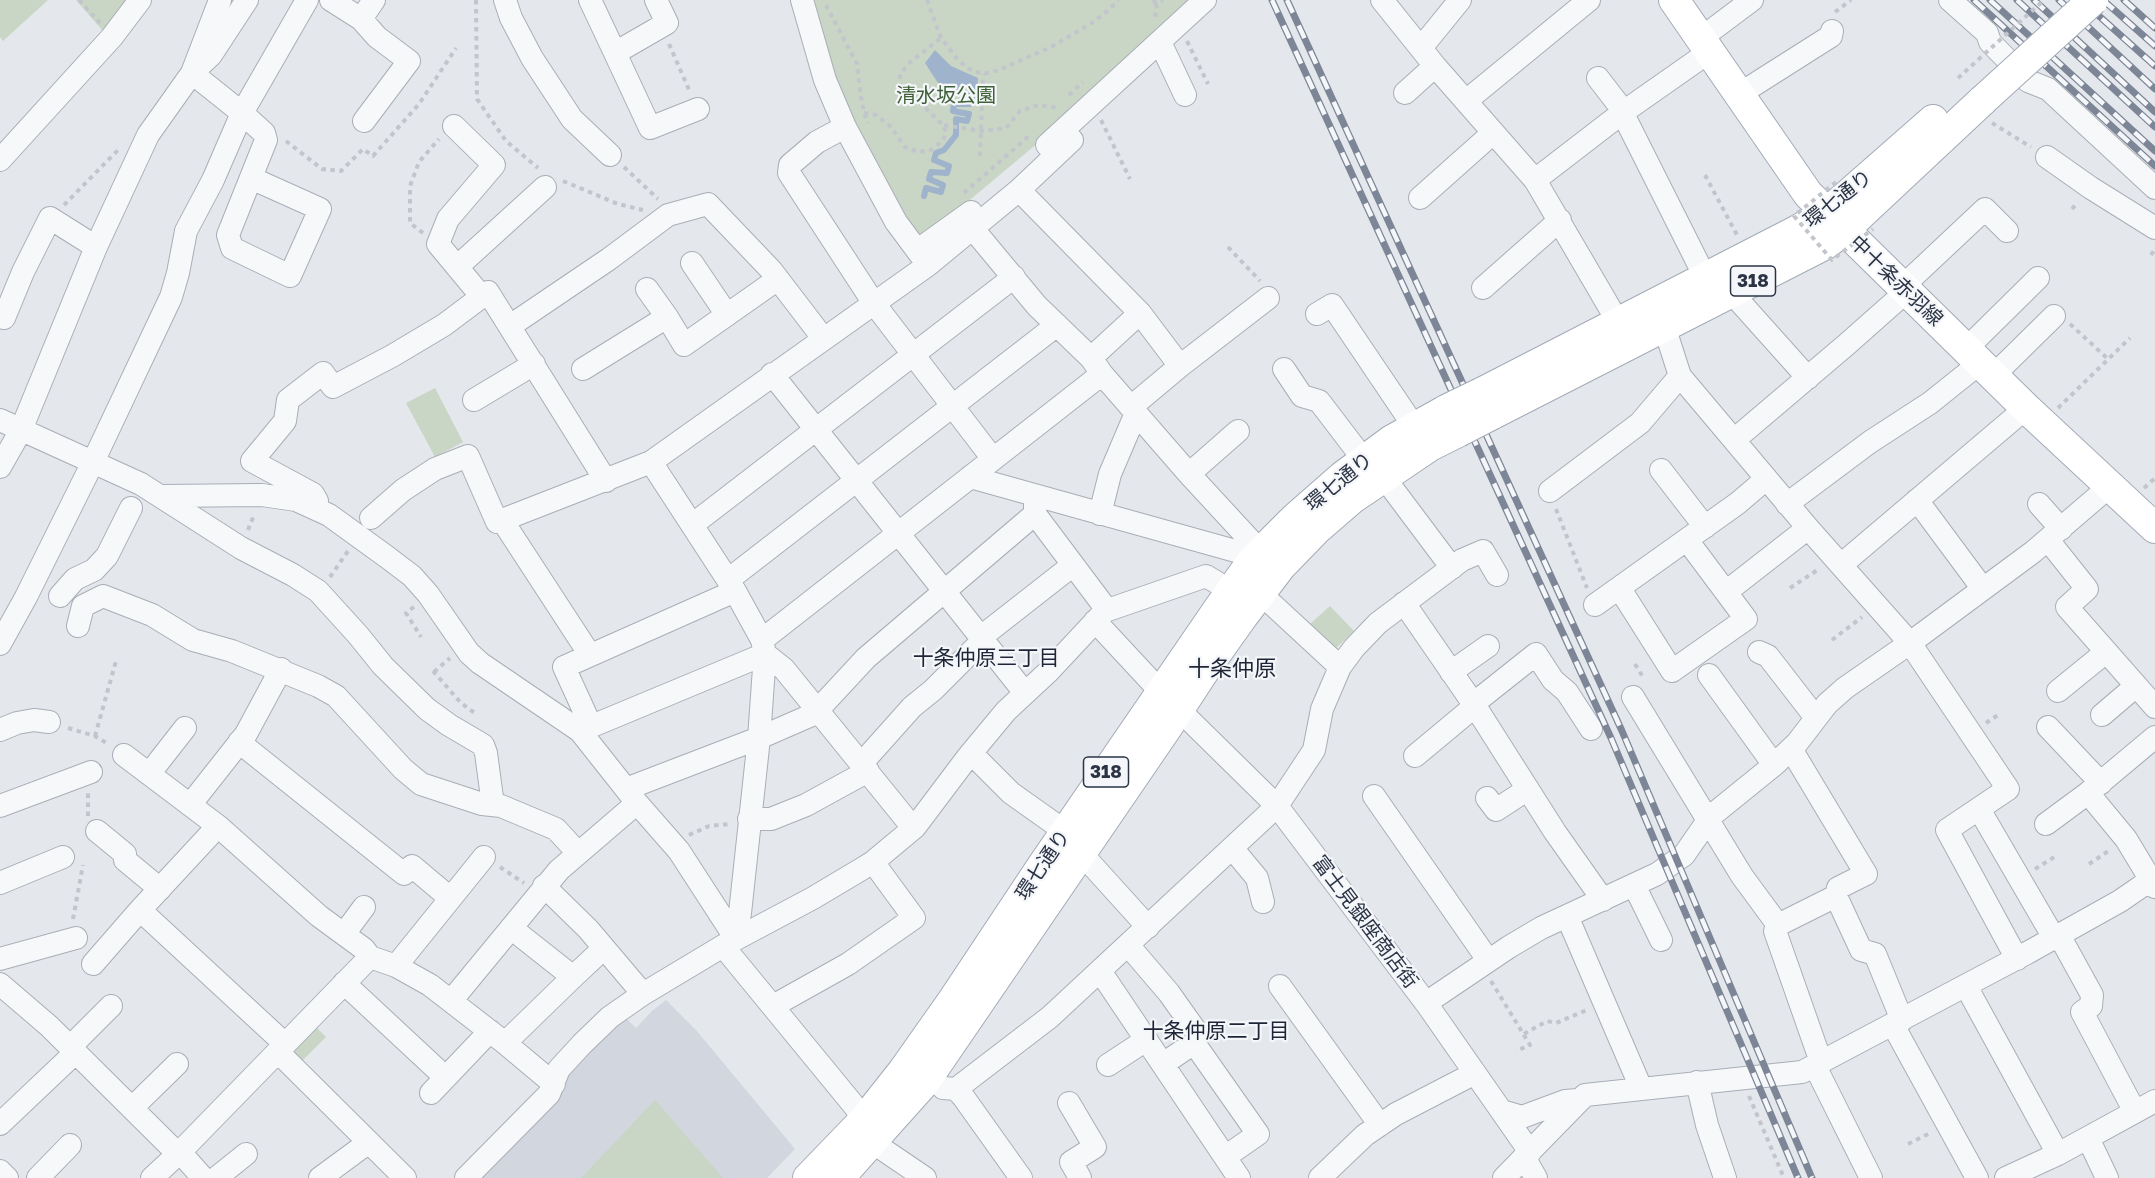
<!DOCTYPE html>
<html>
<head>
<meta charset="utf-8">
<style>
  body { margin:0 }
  canvas { display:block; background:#e4e7ec }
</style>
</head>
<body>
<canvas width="2155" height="1178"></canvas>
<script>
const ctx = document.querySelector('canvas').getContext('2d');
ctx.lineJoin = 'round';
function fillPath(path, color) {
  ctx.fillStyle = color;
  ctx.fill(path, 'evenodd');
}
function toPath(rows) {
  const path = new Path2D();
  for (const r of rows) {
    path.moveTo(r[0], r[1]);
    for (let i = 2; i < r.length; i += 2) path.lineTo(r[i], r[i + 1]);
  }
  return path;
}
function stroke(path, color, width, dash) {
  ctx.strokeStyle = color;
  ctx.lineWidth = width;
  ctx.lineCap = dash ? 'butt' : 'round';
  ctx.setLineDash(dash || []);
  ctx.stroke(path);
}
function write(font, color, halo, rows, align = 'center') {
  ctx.font = font + ' "Golos Text","Noto Sans JP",sans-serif';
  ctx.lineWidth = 4.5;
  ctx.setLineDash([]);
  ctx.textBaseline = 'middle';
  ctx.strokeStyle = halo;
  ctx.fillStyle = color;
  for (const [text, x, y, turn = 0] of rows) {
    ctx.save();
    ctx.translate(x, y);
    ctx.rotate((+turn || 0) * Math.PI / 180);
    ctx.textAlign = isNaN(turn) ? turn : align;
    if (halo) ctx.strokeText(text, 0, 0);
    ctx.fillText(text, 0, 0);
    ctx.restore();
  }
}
fillPath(toPath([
  [666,1000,696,1030,795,1149,767,1178,477,1178,563,1089,574,1066,622,1014,636,1028,652,1011]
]), '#d2d6de');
fillPath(toPath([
  [0,0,48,0,3,41,0,37],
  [76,0,126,0,103,31],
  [812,0,1192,0,1039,142,965,204,920,237,902,217,867,154,831,66],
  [435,388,463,442,435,457,406,403],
  [1330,606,1354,631,1334,650,1310,624],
  [314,1025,326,1037,301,1062,289,1049],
  [655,1100,723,1178,581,1178]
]), '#c9d6c5');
fillPath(toPath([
  [935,50,951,66,978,78,977,94,962,85,959,91,949,100,925,63]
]), '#9fb4cc');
stroke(toPath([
  [924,196,926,188,941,192,943,185,929,179,931,172,947,173,949,166,934,160,936,153,944,150,956,135,956,119,967,121,969,114,953,111,954,104,970,104,972,97,959,91]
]), '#9fb4cc', 6);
const minor = toPath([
  [247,0,211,55,192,73,242,113,264,133,266,140,228,235,232,248,290,276,320,209,251,178],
  [331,0,361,19],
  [505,0,511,18,532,58,572,119,610,155],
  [590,0,615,53],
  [656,0,667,23,615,53,650,128,698,109],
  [802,0,825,80,845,127,896,222,925,261],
  [1382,0,1435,66,1535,180,1618,322],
  [1950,0,1987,33,1990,42,2028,81,2048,89,2155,188],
  [1700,39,1752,0],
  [1160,42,1185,95],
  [1421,48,1460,0],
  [1598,78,1618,104,1705,277],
  [1405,93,1435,66],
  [1738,95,1831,36,1832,31],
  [1466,101,1589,0],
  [364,121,409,61,377,37,361,19,374,0],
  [454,126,494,165,448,219,438,244,482,297],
  [845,127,817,142,790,165,789,173,873,302,993,459],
  [1047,145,1205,0],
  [2047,157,2091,188,2155,228],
  [0,160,112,37,140,0],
  [1535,180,1622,113,1709,52],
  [1019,190,1140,313,1180,366,1131,407],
  [1420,198,1493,133],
  [973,229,1037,306,1091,358,1102,374,1189,474,1261,552],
  [918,250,971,212],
  [692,263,727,315],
  [457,267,545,187],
  [1902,287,1985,209,2007,231],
  [1483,288,1560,220],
  [647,289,667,317],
  [1731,292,1808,378],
  [1317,314,1332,305,1415,428],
  [0,317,4,318,23,272,50,218,96,247],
  [510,326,609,259,668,215,708,204,771,270,823,338],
  [1966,349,2038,278],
  [1091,358,1140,313],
  [1180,366,1268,298],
  [583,369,667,317,684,345,778,279],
  [1284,369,1302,396,1319,401,1364,460],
  [772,374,1025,693],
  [1680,376,1808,528,1910,643,2008,789,1947,830,2017,959],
  [1993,376,2054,316],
  [474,400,534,364],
  [0,420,141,484,241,548,293,575,318,591,358,635,383,666,427,709,449,725,483,745,486,753,493,805],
  [1734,440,1846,345,1907,291],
  [651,462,735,591,762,640,765,654,759,738,740,913,736,939,723,946,865,1119],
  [0,467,21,430,96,247,148,135,192,73,220,0],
  [1661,470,1705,527],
  [1189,474,1238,431],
  [1383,476,1452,568],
  [970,477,1257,557],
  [1550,491,1640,423,1680,376,1664,326],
  [161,496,262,495,296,500,329,515,387,557,412,576,428,594,469,653,480,663,580,731,637,803,679,851,736,939,813,898,860,870,873,862,915,827,967,758,1006,711,1048,672,1105,611,1206,576,1231,591],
  [1917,500,1983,589],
  [317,501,313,494,252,461,285,421,288,400,323,373,333,387,392,356,444,325,488,292,606,481],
  [1035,501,1035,514,1107,610],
  [1787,504,1870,442,1930,403,1980,363],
  [2039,504,2061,529],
  [1100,514,1110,474,1136,413],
  [371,518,403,490,435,469,468,456,497,522,651,462,928,265,1019,190,1072,140],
  [502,520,590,655],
  [692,525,1014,277],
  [2048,540,2087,589,2067,607,2155,707],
  [1841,565,2026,408],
  [728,580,1057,325],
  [1620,589,1672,671,1746,619,1687,540],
  [1726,592,1808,528],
  [1260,593,1340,667],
  [60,596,75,579,94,570,107,556,131,508],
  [1404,603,1475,706,1555,832,1603,900],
  [1595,605,1738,503,1766,479],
  [1095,621,1161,692,1277,806,1426,1003,1530,1152],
  [78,626,83,606,103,596,152,615,193,640,232,651,318,686,336,696,403,769,421,784,482,804,501,806,556,829,578,853],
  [981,637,1073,565],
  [762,640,1102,374],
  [0,644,26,597,93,462,171,297,178,273,186,231,213,180,242,113,307,0],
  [1759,652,1768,656,1816,718],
  [1451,672,1488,646],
  [1709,675,1774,765],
  [2058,691,2106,652],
  [1633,697,1742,876,1778,925],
  [1473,704,1536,654,1553,680,1567,692,1591,729],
  [2102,715,2136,686],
  [591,726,564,667,735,591],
  [2048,727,2101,783],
  [0,730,17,723,34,720,49,722],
  [580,731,765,654,784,669,905,818,915,827],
  [239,742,404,874,412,866,450,898],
  [1791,749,1866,874,1838,888,1836,896],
  [971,753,1011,793,1066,832],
  [124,755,218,826,319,916,364,949,370,957,396,966,430,985,505,1043,554,1084],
  [1415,756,1475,706],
  [862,763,912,707,933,690,983,640],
  [149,774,185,728],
  [626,789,759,738,814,714,866,658,1035,514],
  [2088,793,2126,839,2155,887],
  [1374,796,1488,960],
  [1487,798,1496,810,1528,789],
  [190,805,246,734,281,669],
  [0,806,91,772],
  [1979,809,2054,938],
  [749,819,771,819,806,805,868,771],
  [2046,824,2088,793,2155,737],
  [218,826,140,910,285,1044],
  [97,831,125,854,125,860,160,889],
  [1232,848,1257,878,1263,902],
  [1081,853,1148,927],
  [0,883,63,857],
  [1634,885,1661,940],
  [544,886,588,929,643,994],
  [1567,916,1641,1088],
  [511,928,573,977],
  [344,934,364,907],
  [2059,935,2092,995,2091,1006,2082,1012,2135,1112],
  [1128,945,1169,993,1198,1034,1194,1043],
  [0,959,76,938],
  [93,964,140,910],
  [396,966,484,857],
  [1100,971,1239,1178],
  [344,983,445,1077],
  [0,984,49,1026,178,1154],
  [1280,986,1380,1125],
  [1966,986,2058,1154],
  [451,1001,559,870,637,803],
  [1426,1003,1509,947,1541,928,1657,874,1684,855,1711,816,1774,765,1797,743,1827,704,1845,688,1910,643,2033,552,2110,486],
  [773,1006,848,964,914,918,873,862],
  [1893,1025,1977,1178],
  [505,1043,573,977,604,948],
  [70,1047,111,1006],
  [278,1052,405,1178],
  [1821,1062,1775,931,1778,925,1836,896,1861,950,1875,954,1902,1020],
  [1163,1064,1194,1043,1258,1134,1225,1157],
  [1108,1065,1146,1040],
  [1815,1066,1871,1178],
  [1697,1082,1707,1125,1725,1178],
  [943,1088,956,1089,964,1098,1021,1178],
  [956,1089,1050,1017,1277,806,1314,750,1322,709,1340,667,1354,648,1378,623,1462,560,1483,551,1497,575],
  [431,1093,490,1031],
  [1069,1103,1095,1147,1071,1162,1080,1178],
  [132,1108,177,1064],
  [1502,1111,1522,1117,1565,1101,1578,1100],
  [0,1124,76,1052],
  [2088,1138,2107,1178],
  [872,1142,925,1178],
  [180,1152,203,1178],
  [1524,1157,1536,1178],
  [0,1171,7,1178],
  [38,1178,70,1145],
  [152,1178,180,1152,370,957],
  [216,1178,246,1154],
  [320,1178,369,1142],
  [466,1178,549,1094,559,1069,582,1044,610,1017,643,994,723,946],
  [1320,1178,1365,1135,1396,1114,1475,1073],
  [1504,1178,1585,1095,1802,1072,2027,953,2120,901,2155,877],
  [2006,1178,2058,1154,2155,1101]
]);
const major = toPath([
  [1674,0,1808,194,2026,408,2155,528],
  [1481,393,1798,230,1827,213,1933,120],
  [1491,415,1826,244,1844,230,1983,100],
  [808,1178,865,1119,903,1071,951,1003,1042,866,1219,608,1253,560,1294,519,1343,476,1392,440,1446,410],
  [839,1178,924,1083,1168,726,1206,668,1243,616,1281,566,1316,530,1353,498,1430,446,1458,432]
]);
stroke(minor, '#a9aeb7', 24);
stroke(major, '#a3abb8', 32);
stroke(toPath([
  [79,0,100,23],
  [476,0,477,99,506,141,538,168],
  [927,0,941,38,958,60,969,69,983,74,999,70,1051,47,1092,23,1110,9,1118,0],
  [1153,0,1156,3,1163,0],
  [826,5,857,64,861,97,864,113,868,123],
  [1835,12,1851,0],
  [1155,17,1157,10,1156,3],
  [1187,41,1208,84],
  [669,44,690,92],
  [1069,95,1083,82],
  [864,113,876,115,891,127,905,147,918,152,931,150,943,141,946,132,943,125,919,102,908,96,901,86,900,75,908,64,941,38],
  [1101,120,1130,179],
  [1992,123,2031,147],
  [944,125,982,131,1006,128,1020,111,1038,105,1057,108],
  [286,141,322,169,341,171,363,149,373,156,419,104,456,48],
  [980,156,983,74],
  [624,167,658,199],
  [1705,175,1737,235],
  [563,181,618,204,643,210],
  [964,193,1030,135],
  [64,205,118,150],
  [2072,209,2078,202],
  [423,233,410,223,410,186,419,162,439,139],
  [1228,247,1260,281],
  [2151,255,2155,249],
  [2070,324,2108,359],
  [2058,408,2130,338],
  [2144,488,2155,478],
  [1556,509,1587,588],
  [248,530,254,515],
  [330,577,348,551],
  [1790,588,1819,569],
  [414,607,406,613,421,637],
  [1832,640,1862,617],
  [1635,664,1644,679],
  [433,671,461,703,476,714],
  [434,672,450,658],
  [1986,723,2001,713],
  [68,728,95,736,108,744],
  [95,736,116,661],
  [88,816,88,793],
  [689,835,709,826,730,824],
  [2089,864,2110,850],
  [500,867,524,883],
  [2035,869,2056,856],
  [73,919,83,865],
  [1491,981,1530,1045,1516,1051],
  [1524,1034,1547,1021,1556,1023,1587,1010],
  [1749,1096,1784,1178],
  [1908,1144,1930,1133]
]), '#c2c5cb', 4, [4.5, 4.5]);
stroke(minor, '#f7f8fa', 22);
stroke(major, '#fff', 30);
const rail = toPath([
  [1272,0,1611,738,1798,1178],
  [1287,0,1622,731,1812,1178],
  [1974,0,2155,166],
  [1990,0,2155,151],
  [2017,0,2155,127],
  [2034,0,2155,112],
  [2059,0,2155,89],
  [2081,0,2155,66],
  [2103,0,2155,46],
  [2124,0,2155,28]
]);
stroke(rail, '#7d8696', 7);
stroke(rail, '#f4f6f9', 4.5, [14]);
const majorBridge = toPath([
  [1983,100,2093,0],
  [1446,410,1481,393],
  [1458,432,1491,415]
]);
stroke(majorBridge, '#a3abb8', 32, []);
stroke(toPath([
  [1958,78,2044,0],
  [1836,182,1794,216,1832,260,1873,229]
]), '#c2c5cb', 4, [4.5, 4.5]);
stroke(majorBridge, '#fff', 30);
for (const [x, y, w] of [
  [1753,281,45],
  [1106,772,45]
]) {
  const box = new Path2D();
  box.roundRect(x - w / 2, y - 15, w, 30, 4.5);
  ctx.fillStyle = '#f4f6f9';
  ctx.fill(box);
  stroke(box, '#2b3445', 1.5);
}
write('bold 18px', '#2b3445', null, [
  ["318",1753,281],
  ["318",1106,772]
]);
write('20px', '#3f6138', '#f4f6f9', [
  ["清水坂公園",946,96]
]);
write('20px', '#2b3445', '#f4f6f9', [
  ["環七通り",1838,199,-38],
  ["中十条赤羽線",1896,281,44],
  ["環七通り",1339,482,-39],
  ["環七通り",1043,865,-56],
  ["富士見銀座商店街",1365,922,53]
]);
write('21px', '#1d2536', '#f4f6f9', [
  ["十条仲原三丁目",986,658],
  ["十条仲原二丁目",1216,1031]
]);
write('22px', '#1d2536', '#f4f6f9', [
  ["十条仲原",1232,669]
]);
</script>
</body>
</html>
